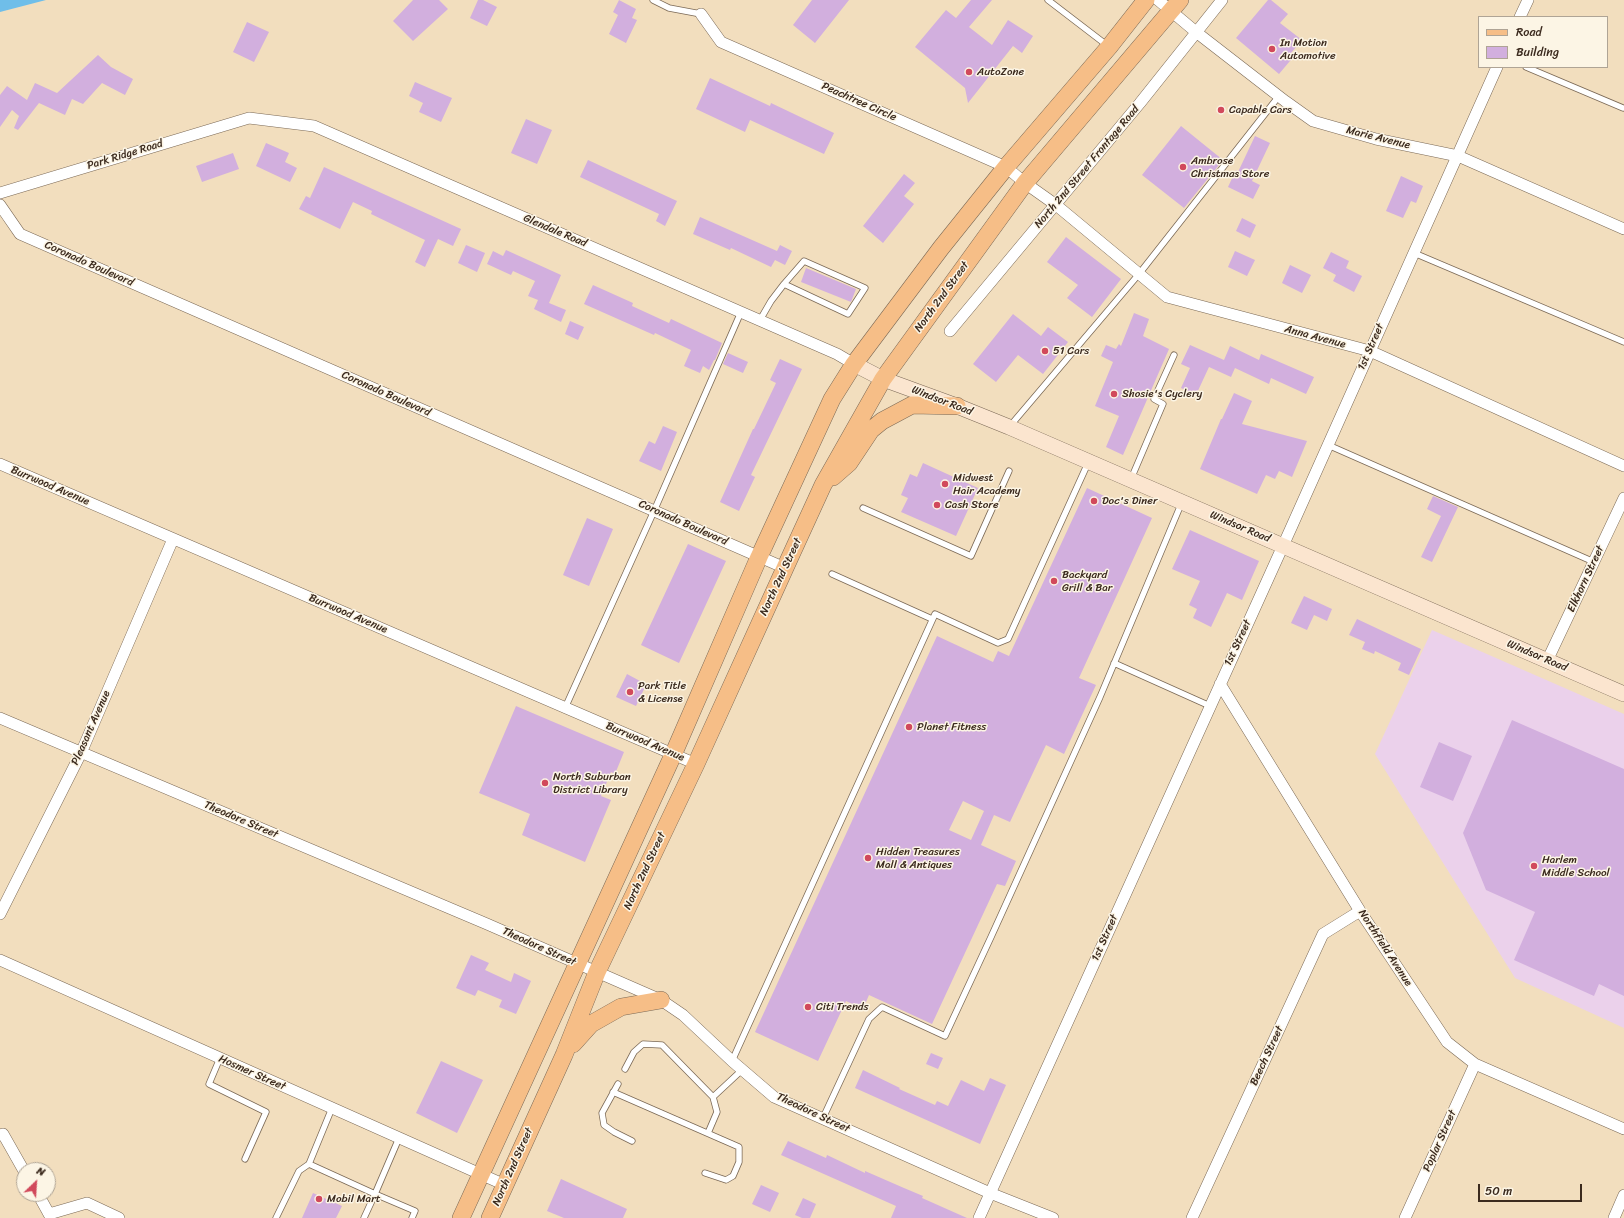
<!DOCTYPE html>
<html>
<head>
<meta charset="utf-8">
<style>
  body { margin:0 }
  #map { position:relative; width:1624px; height:1218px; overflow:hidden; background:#f2debe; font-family:Sriracha,sans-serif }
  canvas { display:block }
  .legend { position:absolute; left:1478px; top:16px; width:130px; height:52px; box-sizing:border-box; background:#fcf5e5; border:1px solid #afa495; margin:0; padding:5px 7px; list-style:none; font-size:12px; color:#3b2a1e }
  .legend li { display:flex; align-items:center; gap:8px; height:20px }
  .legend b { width:20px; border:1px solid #afa495 }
  .north { position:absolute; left:16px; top:1162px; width:40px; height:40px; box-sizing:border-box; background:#fcf5e5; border:1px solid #afa495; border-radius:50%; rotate:25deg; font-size:11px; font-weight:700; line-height:16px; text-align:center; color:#3b2a1e }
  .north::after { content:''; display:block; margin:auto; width:14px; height:18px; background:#d1495b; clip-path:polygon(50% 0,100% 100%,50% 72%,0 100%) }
  .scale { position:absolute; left:1478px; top:1184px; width:104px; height:18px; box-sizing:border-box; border:2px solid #3b2a1e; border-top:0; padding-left:5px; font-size:12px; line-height:14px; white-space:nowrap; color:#3b2a1e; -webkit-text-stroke:3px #fcf5e5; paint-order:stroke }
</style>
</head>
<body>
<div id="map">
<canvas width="1624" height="1218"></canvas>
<ul class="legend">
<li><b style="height:5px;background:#f6be87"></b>Road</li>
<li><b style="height:11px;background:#d2afde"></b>Building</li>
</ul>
<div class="north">N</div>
<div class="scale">50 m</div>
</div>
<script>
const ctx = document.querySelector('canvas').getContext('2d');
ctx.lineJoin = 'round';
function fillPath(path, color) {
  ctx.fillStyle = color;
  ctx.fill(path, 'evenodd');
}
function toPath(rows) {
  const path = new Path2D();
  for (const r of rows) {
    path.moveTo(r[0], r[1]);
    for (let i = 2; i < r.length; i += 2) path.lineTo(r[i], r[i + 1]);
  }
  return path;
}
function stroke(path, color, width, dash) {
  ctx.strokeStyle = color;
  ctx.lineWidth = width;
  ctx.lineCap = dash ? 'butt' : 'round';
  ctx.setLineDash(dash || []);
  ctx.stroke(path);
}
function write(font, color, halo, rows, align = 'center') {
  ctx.font = font + ' Sriracha,sans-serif';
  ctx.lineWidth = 3;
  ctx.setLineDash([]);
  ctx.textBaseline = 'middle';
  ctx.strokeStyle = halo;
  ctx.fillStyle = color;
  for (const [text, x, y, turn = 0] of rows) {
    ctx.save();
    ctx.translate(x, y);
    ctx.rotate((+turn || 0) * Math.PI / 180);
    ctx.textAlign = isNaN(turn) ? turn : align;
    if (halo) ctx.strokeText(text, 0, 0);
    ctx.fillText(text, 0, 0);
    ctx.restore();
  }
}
fillPath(toPath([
  [1432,630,1624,714,1624,1028,1515,978,1375,754]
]), '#ebd1eb');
fillPath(toPath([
  [0,0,46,0,0,12]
]), '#6fbee9');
fillPath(toPath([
  [413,0,439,0,448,9,413,41,393,21],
  [478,0,483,0,497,7,487,26,470,18],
  [619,0,636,9,632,18,637,20,626,43,609,34,618,15,613,12],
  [812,0,849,0,815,43,793,25],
  [971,0,992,0,969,27,992,45,1008,20,1033,36,1022,53,1013,46,968,103,965,88,915,47,946,10,956,18],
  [1268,0,1271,0,1288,14,1280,23,1302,40,1291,53,1295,55,1279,74,1236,38],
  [247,22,269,32,254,62,233,52],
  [98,55,111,67,133,79,125,95,102,83,83,104,72,99,65,115,39,103,18,130,14,128,19,116,12,110,0,127,0,95,7,86,27,100,35,83,57,93],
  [710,78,770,106,771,103,834,133,824,154,750,120,745,132,696,109],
  [415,82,452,98,441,122,419,112,423,103,409,96],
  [526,119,552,130,537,164,511,153],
  [1181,126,1223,160,1184,208,1142,175],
  [1255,136,1270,143,1252,181,1260,185,1253,199,1228,187,1236,170,1238,172],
  [266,143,289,153,285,162,297,168,290,182,256,166],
  [233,153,239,169,202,182,196,166],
  [588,160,677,201,665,226,656,221,659,214,580,177],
  [324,167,461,229,453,246,438,239,425,267,415,262,425,240,371,214,372,211,353,202,340,229,299,209,306,196,310,198],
  [904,174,915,183,904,196,914,204,883,243,863,226],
  [1401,176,1423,186,1416,203,1411,201,1403,218,1386,211],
  [700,217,777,251,780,245,792,251,785,265,775,260,771,267,731,248,730,250,693,234],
  [1242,218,1256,225,1250,238,1236,231],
  [1066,237,1121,279,1092,317,1067,298,1078,285,1047,262],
  [466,245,485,253,477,272,458,263],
  [506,250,561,275,549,303,566,310,561,322,534,309,538,300,528,296,535,281,513,271,511,275,487,264,493,251,503,256],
  [1235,251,1255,260,1247,276,1228,267],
  [1331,252,1349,261,1346,268,1362,276,1354,292,1333,281,1336,275,1323,268],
  [1290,265,1311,275,1302,293,1282,283],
  [806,268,856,289,851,302,801,282],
  [593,285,633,303,632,306,669,323,671,319,722,343,715,360,714,360,709,370,703,366,700,373,684,366,691,350,655,333,654,335,584,304],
  [1134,313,1149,319,1143,336,1169,349,1123,455,1106,447,1119,416,1095,406,1113,362,1101,356,1106,345,1116,349,1119,344,1121,346],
  [1013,314,1041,336,1048,327,1068,342,1043,374,1018,355,996,382,973,364],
  [570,321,584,327,578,340,565,334],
  [1190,345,1224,360,1230,346,1259,360,1261,354,1314,377,1306,394,1271,378,1269,384,1235,368,1231,377,1209,367,1196,395,1181,388,1190,368,1181,364],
  [728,353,748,362,743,373,723,364],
  [780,359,802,369,751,475,755,477,739,511,720,502,753,429,754,429,776,383,770,380],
  [1234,393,1252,401,1242,424,1307,441,1292,477,1279,471,1275,479,1266,475,1257,494,1200,469,1221,419,1222,419],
  [663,426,677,432,661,471,639,461,649,441,655,444],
  [923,463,978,488,956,536,901,512,908,498,901,495,910,474,917,477],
  [1087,488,1152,518,1079,678,1096,685,1064,754,1046,745,1010,822,994,815,981,845,1016,861,1005,886,997,884,932,1024,869,995,863,1009,846,1001,818,1061,755,1032,937,636,993,662,998,651,1009,656],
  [963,801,984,811,971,840,949,830],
  [1433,496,1458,507,1432,562,1421,557,1441,516,1427,509],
  [587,518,613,529,589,586,563,575],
  [1190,530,1259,561,1242,600,1227,593,1211,627,1193,618,1197,609,1189,605,1200,581,1172,569],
  [688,544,726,561,679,663,641,645],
  [1304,596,1332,609,1327,621,1314,615,1307,630,1291,623],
  [1357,619,1421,649,1409,675,1398,670,1401,663,1375,651,1374,654,1362,649,1365,642,1349,635],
  [627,674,640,681,639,684,645,687,636,706,616,697],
  [516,706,624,752,615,774,611,772,601,796,611,800,585,862,522,835,530,814,479,793],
  [1512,720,1624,769,1624,996,1599,984,1594,996,1514,960,1535,912,1486,890,1463,833],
  [1439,742,1472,756,1453,801,1420,787],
  [471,955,489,963,485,970,511,982,514,973,531,981,516,1014,499,1007,502,1000,478,990,475,996,456,988],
  [931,1053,943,1058,938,1069,926,1064],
  [441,1061,483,1080,457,1133,416,1113],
  [863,1070,900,1088,899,1089,935,1105,937,1101,948,1106,961,1080,984,1091,990,1078,1006,1085,980,1144,855,1088],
  [788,1141,826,1158,827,1155,865,1173,865,1171,904,1188,923,1196,922,1198,967,1218,891,1218,896,1206,781,1155],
  [561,1179,627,1209,623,1218,564,1218,547,1211],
  [761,1185,779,1193,770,1212,752,1204],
  [313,1193,342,1206,336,1218,302,1218],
  [803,1198,816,1204,810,1218,802,1218,795,1215]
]), '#d2afde');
const lane = toPath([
  [653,0,669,8,701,14],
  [1048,0,1108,46],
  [1526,67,1623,108],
  [1414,253,1624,342],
  [760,320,771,301,784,284,804,261,865,288,848,314,784,284],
  [1010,426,1139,274,1279,96],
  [1328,445,1594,562],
  [1131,479,1163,404,1154,399,1174,355],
  [863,508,971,556,1009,471],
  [832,574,932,619],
  [1114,663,1210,706],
  [565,708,654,511,741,312],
  [220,1058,209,1084,266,1112,245,1159],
  [732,1061,935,614,998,643,1008,639,1088,463],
  [625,1069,634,1052,643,1044,662,1045,713,1097,717,1112,708,1133],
  [618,1084,602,1113,604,1125,614,1132,632,1141],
  [613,1092,739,1147,739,1162,733,1176,726,1180,705,1173],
  [713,1097,742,1070],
  [332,1108,309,1164,375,1194,364,1218],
  [823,1118,869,1019,882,1007,945,1036,991,937,1100,697,1182,502],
  [399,1138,375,1194,415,1211,412,1218],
  [276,1218,299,1171,309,1164]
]);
const street = toPath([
  [1158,0,1196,32,1285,101,1313,121,1376,139,1458,156,1624,229],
  [701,14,721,42,1006,167,1025,183,1056,205,1167,297,1370,351,1624,466],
  [1520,17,1528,0],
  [0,193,249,118,314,126,837,354,854,364],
  [0,205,20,234,785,568],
  [950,331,1140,103,1222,0],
  [0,464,696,764],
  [1547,661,1624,498],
  [1220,684,1360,911,1447,1042,1475,1064,1624,1129],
  [0,718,487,924,661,1000,683,1015,732,1061,774,1097,990,1193,1053,1218],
  [0,914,81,753,173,539],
  [0,960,505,1185],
  [0,1135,3,1134,24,1171],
  [38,1194,49,1214,87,1203,119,1218],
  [979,1218,1291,528,1497,67],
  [1192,1218,1323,934,1360,911],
  [1405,1218,1475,1064],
  [1614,1218,1624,1195]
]);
const secondary = toPath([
  [854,364,883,379,957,406,1009,427,1624,694]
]);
const primary = toPath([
  [833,477,849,463,871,430,882,421,912,405,957,406],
  [573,1044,591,1024,621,1007,661,1000],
  [461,1218,673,755,759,557,832,399,854,364,941,248,1006,167,1109,47,1146,0],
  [490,1218,564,1055,597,972,696,764,785,568,823,485,883,379,1025,183,1180,0]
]);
stroke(lane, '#7b6956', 7);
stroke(street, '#7b6956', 12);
stroke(secondary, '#7b6956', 16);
stroke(primary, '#7b6956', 18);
stroke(lane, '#fff', 5.5);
stroke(street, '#fff', 11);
stroke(secondary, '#fbe5cf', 15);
stroke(primary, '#f6be87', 17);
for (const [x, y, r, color] of [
  [1272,49,4,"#d1495b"],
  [969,72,4,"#d1495b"],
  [1221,110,4,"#d1495b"],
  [1183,167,4,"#d1495b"],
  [1045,351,4,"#d1495b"],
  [1114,394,4,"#d1495b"],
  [945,484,4,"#d1495b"],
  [1094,501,4,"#d1495b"],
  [937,505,4,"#d1495b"],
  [1054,581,4,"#d1495b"],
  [630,692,4,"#d1495b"],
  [909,727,4,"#d1495b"],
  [545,783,4,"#d1495b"],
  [868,858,4,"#d1495b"],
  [1534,866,4,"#d1495b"],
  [808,1007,4,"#d1495b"],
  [319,1199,4,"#d1495b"]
]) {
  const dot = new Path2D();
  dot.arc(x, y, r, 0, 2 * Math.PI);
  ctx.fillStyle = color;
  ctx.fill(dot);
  stroke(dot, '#fcf5e5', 1.5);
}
write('11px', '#3b2a1e', '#fcf5e5', [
  ["In Motion",1280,43],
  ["Automotive",1280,56],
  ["AutoZone",977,72],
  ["Capable Cars",1229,110],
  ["Ambrose",1191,161],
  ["Christmas Store",1191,174],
  ["51 Cars",1053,351],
  ["Shosie's Cyclery",1122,394],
  ["Midwest",953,478],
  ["Hair Academy",953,491],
  ["Doc's Diner",1102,501],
  ["Cash Store",945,505],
  ["Backyard",1062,575],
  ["Grill & Bar",1062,588],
  ["Park Title",638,686],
  ["& License",638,699],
  ["Planet Fitness",917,727],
  ["North Suburban",553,777],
  ["District Library",553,790],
  ["Hidden Treasures",876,852],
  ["Mall & Antiques",876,865],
  ["Harlem",1542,860],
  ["Middle School",1542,873],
  ["Citi Trends",816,1007],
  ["Mobil Mart",327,1199]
], 'left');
write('11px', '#3b2a1e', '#fcf5e5', [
  ["Peachtree Circle",859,102,24],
  ["Marie Avenue",1378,138,14],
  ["Park Ridge Road",125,155,-17],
  ["North 2nd Street Frontage Road",1087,167,-50],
  ["Glendale Road",555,231,23],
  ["Coronado Boulevard",89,264,24],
  ["North 2nd Street",942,297,-54],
  ["Anna Avenue",1315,337,15],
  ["1st Street",1371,347,-66],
  ["Coronado Boulevard",386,394,24],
  ["Windsor Road",942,401,21],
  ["Burrwood Avenue",50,486,23],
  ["Coronado Boulevard",683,523,24],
  ["Windsor Road",1240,527,23],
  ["North 2nd Street",781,577,-65],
  ["Elkhorn Street",1586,579,-65],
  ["Burrwood Avenue",348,614,23],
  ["1st Street",1238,643,-65],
  ["Windsor Road",1537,656,23],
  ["Pleasant Avenue",91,728,-66],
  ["Burrwood Avenue",645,742,23],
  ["Theodore Street",241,820,23],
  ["North 2nd Street",645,871,-65],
  ["1st Street",1105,938,-66],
  ["Theodore Street",539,947,24],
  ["Northfield Avenue",1385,948,57],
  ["Beech Street",1267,1056,-65],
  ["Hosmer Street",252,1073,24],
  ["Theodore Street",813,1113,25],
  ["Poplar Street",1440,1141,-66],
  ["North 2nd Street",513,1167,-66]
]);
</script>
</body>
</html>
